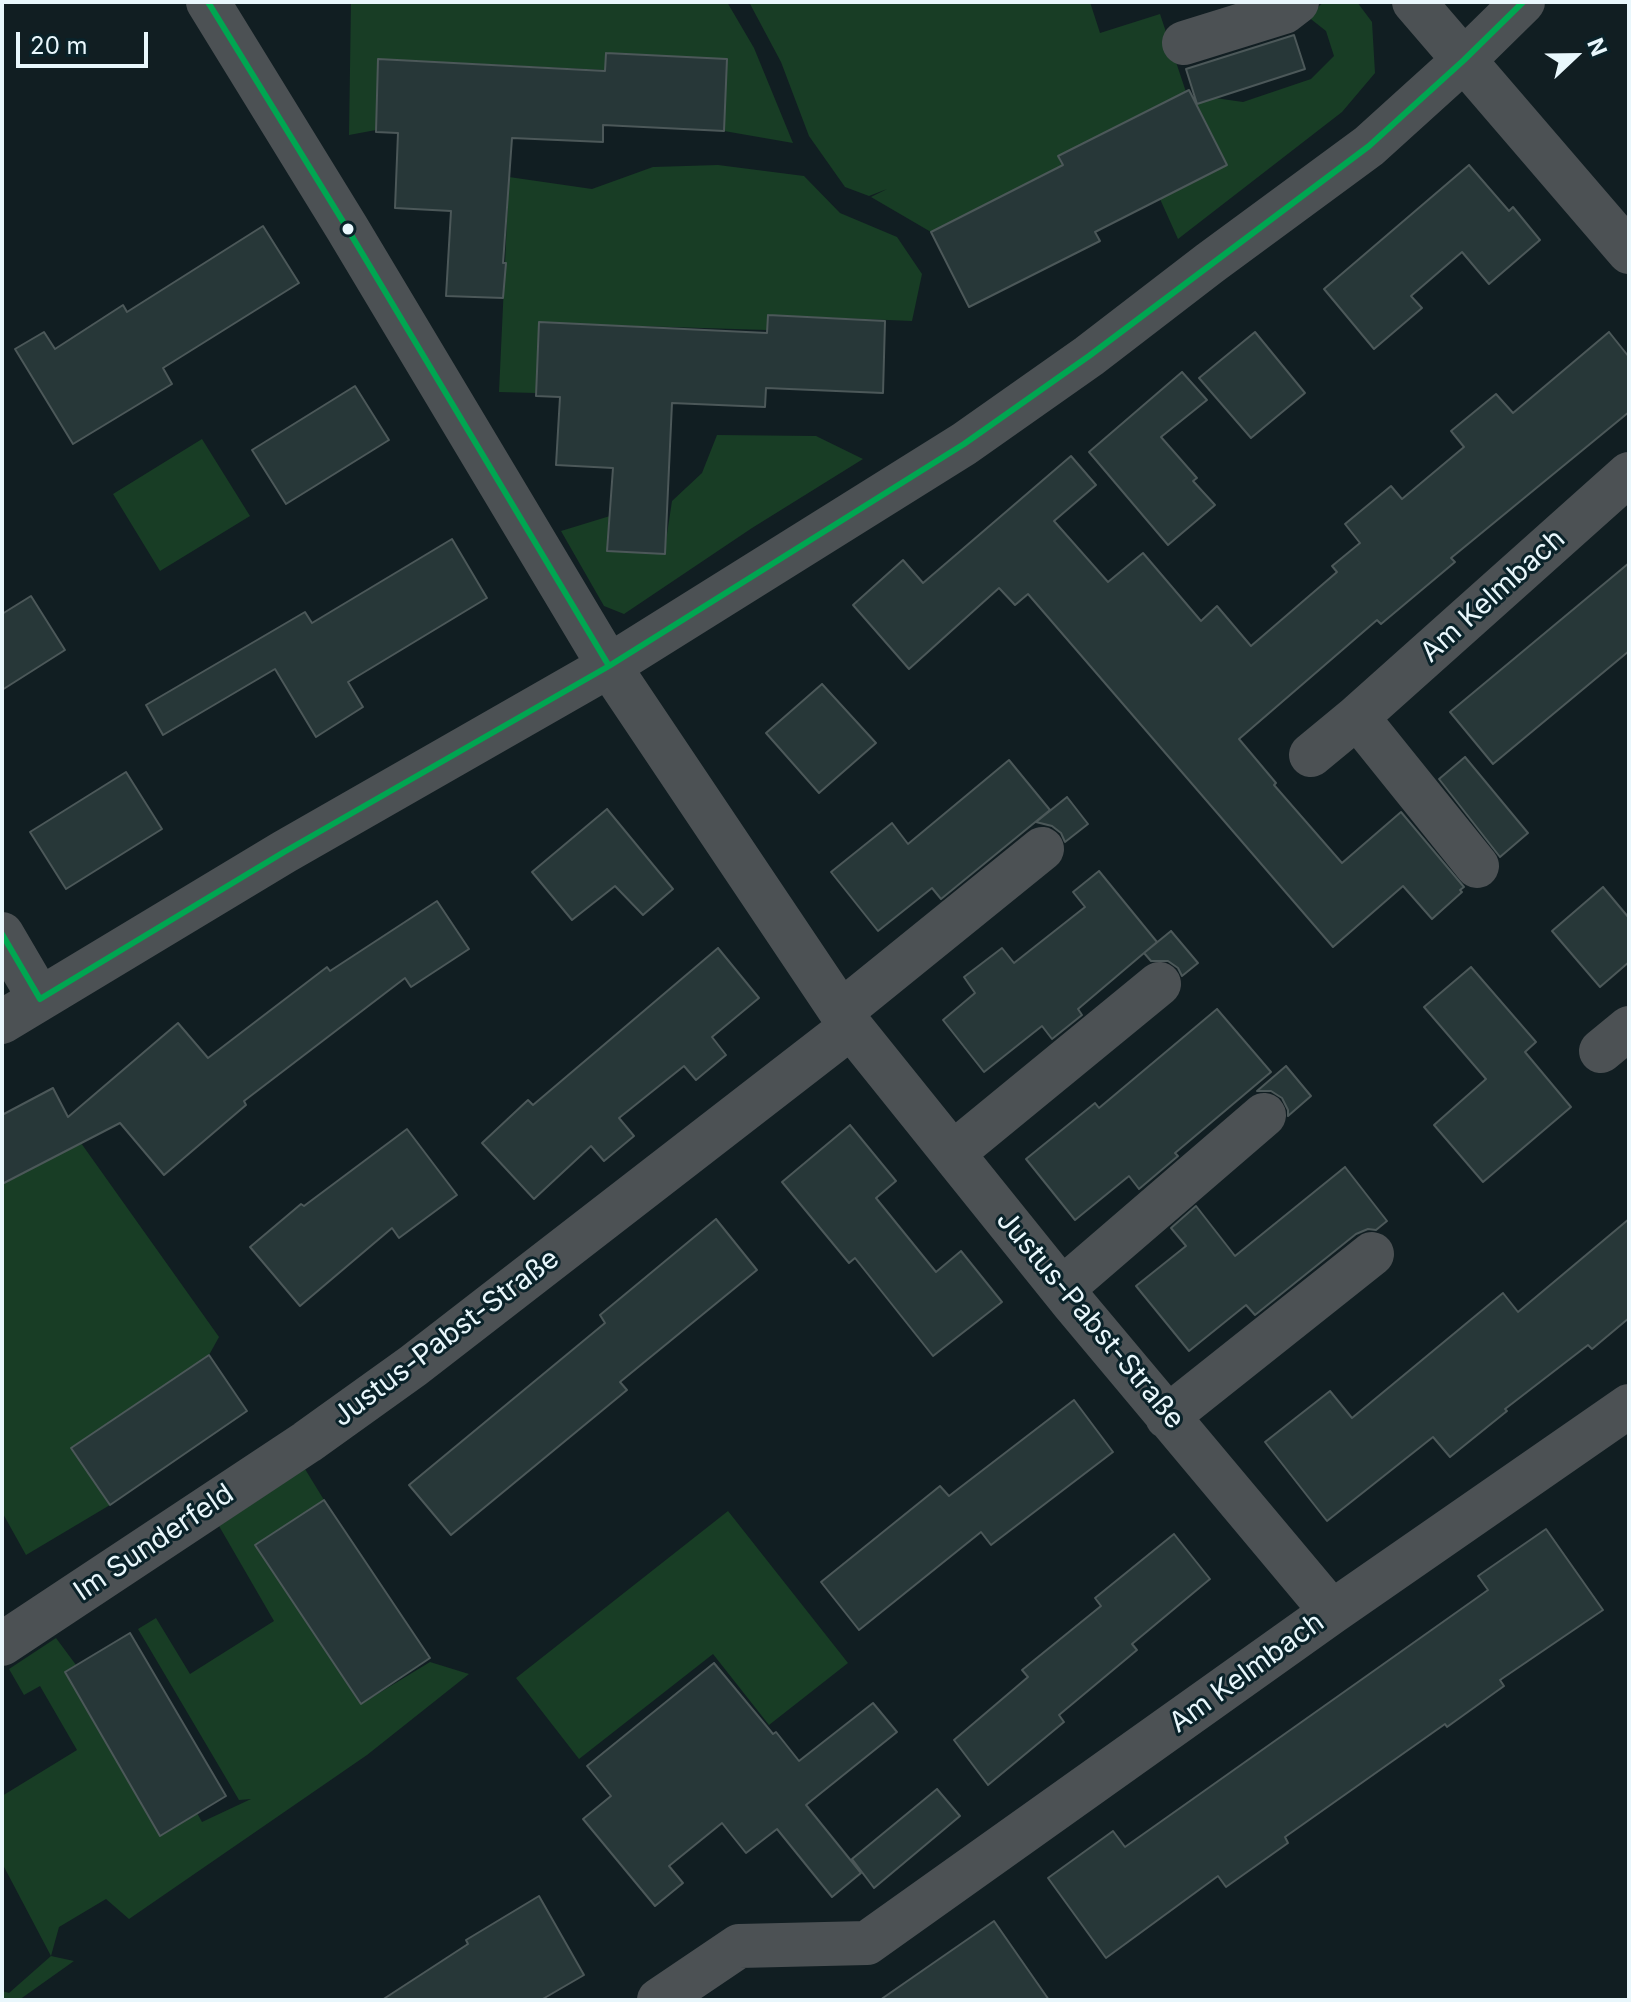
<!DOCTYPE html>
<html>
<head>
<meta charset="utf-8">
<style>
  body { margin:0 }
  #map { position:relative; width:1631px; height:2002px; overflow:hidden; background:#111e22; font-family:Inter,sans-serif }
  canvas { display:block }
  .frame { position:absolute; inset:0; border:4px solid #e9f7fc; pointer-events:none }
  .north { position:absolute; left:1535px; top:16px; width:80px; height:80px; -webkit-text-stroke:6px #0a2229; paint-order:stroke; rotate:68deg; font-size:22px; font-weight:700; line-height:32px; text-align:center; color:#e9f7fc }
  .north::after { content:''; display:block; margin:auto; width:28px; height:36px; background:#e9f7fc; clip-path:polygon(50% 0,100% 100%,50% 72%,0 100%) }
  .scale { position:absolute; left:16px; top:32px; width:132px; height:36px; box-sizing:border-box; border:4px solid #e9f7fc; border-top:0; padding-left:10px; font-size:24px; line-height:28px; white-space:nowrap; color:#e9f7fc; -webkit-text-stroke:6px #0a2229; paint-order:stroke }
</style>
</head>
<body>
<div id="map">
<canvas width="1631" height="2002"></canvas>
<div class="frame"></div>
<div class="north">N</div>
<div class="scale">20 m</div>
</div>
<script>
const ctx = document.querySelector('canvas').getContext('2d');
ctx.lineJoin = 'round';
function fillPath(path, color) {
  ctx.fillStyle = color;
  ctx.fill(path, 'evenodd');
}
function toPath(rows) {
  const path = new Path2D();
  for (const r of rows) {
    path.moveTo(r[0], r[1]);
    for (let i = 2; i < r.length; i += 2) path.lineTo(r[i], r[i + 1]);
  }
  return path;
}
function stroke(path, color, width, dash) {
  ctx.strokeStyle = color;
  ctx.lineWidth = width;
  ctx.lineCap = dash ? 'butt' : 'round';
  ctx.setLineDash(dash || []);
  ctx.stroke(path);
}
function write(font, color, halo, rows, align = 'center') {
  ctx.font = font + ' Inter,sans-serif';
  ctx.lineWidth = 6;
  ctx.setLineDash([]);
  ctx.textBaseline = 'middle';
  ctx.strokeStyle = halo;
  ctx.fillStyle = color;
  for (const [text, x, y, turn = 0] of rows) {
    ctx.save();
    ctx.translate(x, y);
    ctx.rotate((+turn || 0) * Math.PI / 180);
    ctx.textAlign = isNaN(turn) ? turn : align;
    if (halo) ctx.strokeText(text, 0, 0);
    ctx.fillText(text, 0, 0);
    ctx.restore();
  }
}
fillPath(toPath([
  [351,2,727,2,754,48,793,143,724,131,723,59,606,53,605,70,381,59,376,130,349,135],
  [749,2,1090,2,1100,33,1160,14,1186,92,1058,157,1062,166,931,232,871,197,887,189,869,196,845,187,809,136,781,62],
  [1324,2,1357,2,1372,22,1375,73,1342,112,1178,239,1160,199,1227,165,1197,104,1215,98,1243,102,1311,79,1334,56,1326,31,1307,16],
  [718,165,804,176,840,213,897,237,922,274,912,321,768,315,767,330,539,323,536,393,499,392,509,177,592,189,653,167],
  [717,435,816,436,863,459,752,528,624,614,604,606,561,531,610,516,608,551,664,554,672,501,702,473],
  [202,439,250,516,160,571,113,494],
  [81,1143,219,1337,209,1355,72,1448,110,1505,26,1555,2,1512,2,1184],
  [305,1469,324,1500,256,1546,361,1704,430,1662,469,1674,367,1755,129,1919,106,1899,59,1927,51,1956,74,1961,19,2000,2,2000,2,1991,9,1993,51,1956,2,1863,2,1796,77,1750,40,1686,24,1695,9,1669,56,1638,76,1665,65,1672,160,1836,197,1813,202,1822,251,1799,239,1800,138,1629,156,1618,190,1674,274,1621,219,1526],
  [728,1511,848,1663,769,1725,713,1654,579,1759,516,1678]
]), '#183d25');
const building = toPath([
  [1294,35,1305,69,1197,104,1186,69,1294,35],
  [606,53,727,59,724,131,603,125,603,142,512,138,503,263,506,263,503,298,446,296,451,211,395,208,398,133,376,132,378,59,605,71,606,53],
  [1189,90,1227,165,1095,232,1100,241,969,307,931,232,1063,165,1058,156,1189,90],
  [1469,165,1509,211,1513,207,1540,240,1489,284,1462,252,1411,296,1422,308,1374,349,1324,289,1469,165],
  [263,226,299,283,163,368,172,384,73,444,15,349,44,332,55,349,123,305,127,312,263,226],
  [768,315,885,321,883,393,766,388,765,407,672,403,665,554,607,551,613,468,556,465,560,397,536,396,539,322,767,333,768,315],
  [1255,332,1305,393,1251,438,1199,378,1255,332],
  [1609,332,1629,357,1629,412,1451,558,1455,562,1381,624,1377,620,1239,739,1276,783,1274,785,1342,863,1401,812,1464,887,1460,890,1462,892,1432,919,1403,886,1333,947,1028,594,1015,605,999,588,909,669,853,605,903,560,923,583,1071,456,1096,485,1054,521,1108,582,1143,553,1201,621,1217,606,1251,646,1337,572,1332,566,1360,543,1345,524,1391,486,1402,499,1464,447,1451,431,1496,394,1513,413,1609,332],
  [1182,372,1207,400,1161,437,1197,478,1193,481,1215,505,1168,545,1089,452,1182,372],
  [355,386,389,440,286,504,252,450,355,386],
  [452,539,487,598,348,682,363,707,316,737,275,669,163,735,146,705,305,612,312,623,452,539],
  [1629,563,1629,651,1493,764,1450,712,1629,563],
  [31,596,65,650,2,690,2,614,31,596],
  [822,684,876,743,819,793,766,733,822,684],
  [1465,757,1528,833,1500,857,1439,779,1465,757],
  [1009,760,1050,810,941,899,932,888,878,931,831,872,892,823,908,844,1009,760],
  [126,772,162,829,66,889,30,832,126,772],
  [1067,797,1088,824,1065,842,1061,833,1052,826,1036,822,1067,797],
  [607,809,673,889,643,915,615,886,572,920,532,872,607,809],
  [1099,871,1157,942,1078,1009,1082,1015,1052,1039,1042,1026,984,1072,943,1020,975,993,964,977,1002,948,1014,963,1085,907,1073,892,1099,871],
  [1603,887,1629,918,1629,962,1600,987,1552,931,1603,887],
  [437,901,469,949,411,987,405,978,244,1101,246,1105,164,1175,120,1123,2,1184,2,1115,53,1088,68,1117,178,1023,208,1058,327,967,330,971,437,901],
  [1171,931,1198,963,1182,976,1178,968,1168,961,1151,961,1144,953,1171,931],
  [718,948,759,998,712,1037,726,1055,696,1080,684,1066,619,1118,634,1136,604,1161,591,1146,534,1199,482,1143,528,1100,533,1105,718,948],
  [1471,967,1536,1042,1525,1052,1571,1107,1483,1182,1434,1125,1486,1079,1424,1007,1471,967],
  [1217,1009,1271,1072,1175,1153,1178,1156,1139,1189,1129,1176,1075,1220,1026,1159,1095,1103,1099,1108,1217,1009],
  [1286,1066,1311,1096,1288,1116,1288,1110,1282,1098,1271,1091,1257,1091,1286,1066],
  [850,1125,896,1181,876,1198,936,1272,961,1251,1002,1302,933,1356,855,1258,849,1263,782,1182,850,1125],
  [407,1129,457,1195,399,1238,392,1228,300,1306,250,1247,301,1204,304,1206,407,1129],
  [1345,1167,1387,1221,1376,1230,1368,1229,1356,1234,1255,1315,1246,1305,1189,1351,1136,1286,1186,1246,1171,1228,1196,1206,1235,1256,1345,1167],
  [716,1219,757,1270,620,1382,627,1390,451,1535,409,1485,605,1323,600,1315,716,1219],
  [1629,1219,1629,1318,1592,1349,1588,1345,1505,1409,1507,1411,1450,1457,1433,1437,1327,1521,1265,1442,1330,1391,1352,1418,1503,1293,1518,1312,1629,1219],
  [209,1355,247,1411,110,1505,71,1448,209,1355],
  [1074,1400,1113,1452,991,1545,981,1532,859,1630,821,1582,940,1486,949,1496,1074,1400],
  [324,1500,430,1658,361,1704,255,1545,324,1500],
  [1546,1529,1603,1610,1500,1680,1504,1686,1447,1727,1445,1724,1285,1837,1288,1843,1226,1887,1218,1876,1106,1958,1048,1878,1113,1831,1125,1847,1488,1590,1478,1576,1546,1529],
  [1174,1534,1210,1579,1132,1644,1137,1650,1059,1715,1064,1722,988,1785,954,1740,1028,1677,1022,1670,1101,1606,1095,1598,1174,1534],
  [130,1633,226,1796,160,1836,65,1672,130,1633],
  [714,1663,773,1734,776,1732,799,1761,873,1703,897,1732,806,1805,861,1873,832,1897,777,1829,746,1853,722,1823,669,1866,683,1883,655,1906,583,1819,611,1796,587,1766,714,1663],
  [937,1789,960,1816,874,1888,852,1859,937,1789],
  [539,1896,584,1975,541,2000,382,2000,468,1944,466,1940,539,1896],
  [994,1921,1049,2000,880,2000,994,1921]
]);
fillPath(building, '#273738');
stroke(building, '#4c5859', 2);
stroke(toPath([
  [208,2,347,228,609,666,851,1027,1073,1303,1332,1612],
  [1414,2,1629,252],
  [1184,43,1284,12,1297,2],
  [1357,717,1629,474],
  [1311,755,1357,717,1477,866],
  [2,934,40,999],
  [842,1011,1042,849],
  [2,1022,284,852,609,666,964,444,1089,356,1210,263,1369,146,1464,60,1523,2],
  [1601,1051,1629,1028],
  [953,1153,1159,984],
  [1062,1289,1264,1115],
  [1167,1417,1372,1254],
  [2,1644,307,1442,413,1366,851,1027],
  [659,2000,739,1946,867,1943,1332,1612,1629,1406]
]), '#4c5154', 44);
stroke(toPath([
  [208,2,347,228,609,666],
  [2,934,40,999,284,852,609,666,964,444,1089,356,1369,146,1464,60,1523,2]
]), '#00a651', 6);
for (const [x, y, r, color] of [
  [348,229,7,"#e9f7fc"]
]) {
  const dot = new Path2D();
  dot.arc(x, y, r, 0, 2 * Math.PI);
  ctx.fillStyle = color;
  ctx.fill(dot);
  stroke(dot, '#0a2229', 3);
}
write('28px', '#e9f7fc', '#0a2229', [
  ["Am Kelmbach",1493,596,-42],
  ["Justus-Pabst-Straße",1090,1320,50],
  ["Justus-Pabst-Straße",446,1338,-37],
  ["Im Sunderfeld",154,1543,-34],
  ["Am Kelmbach",1247,1673,-36]
]);
</script>
</body>
</html>
